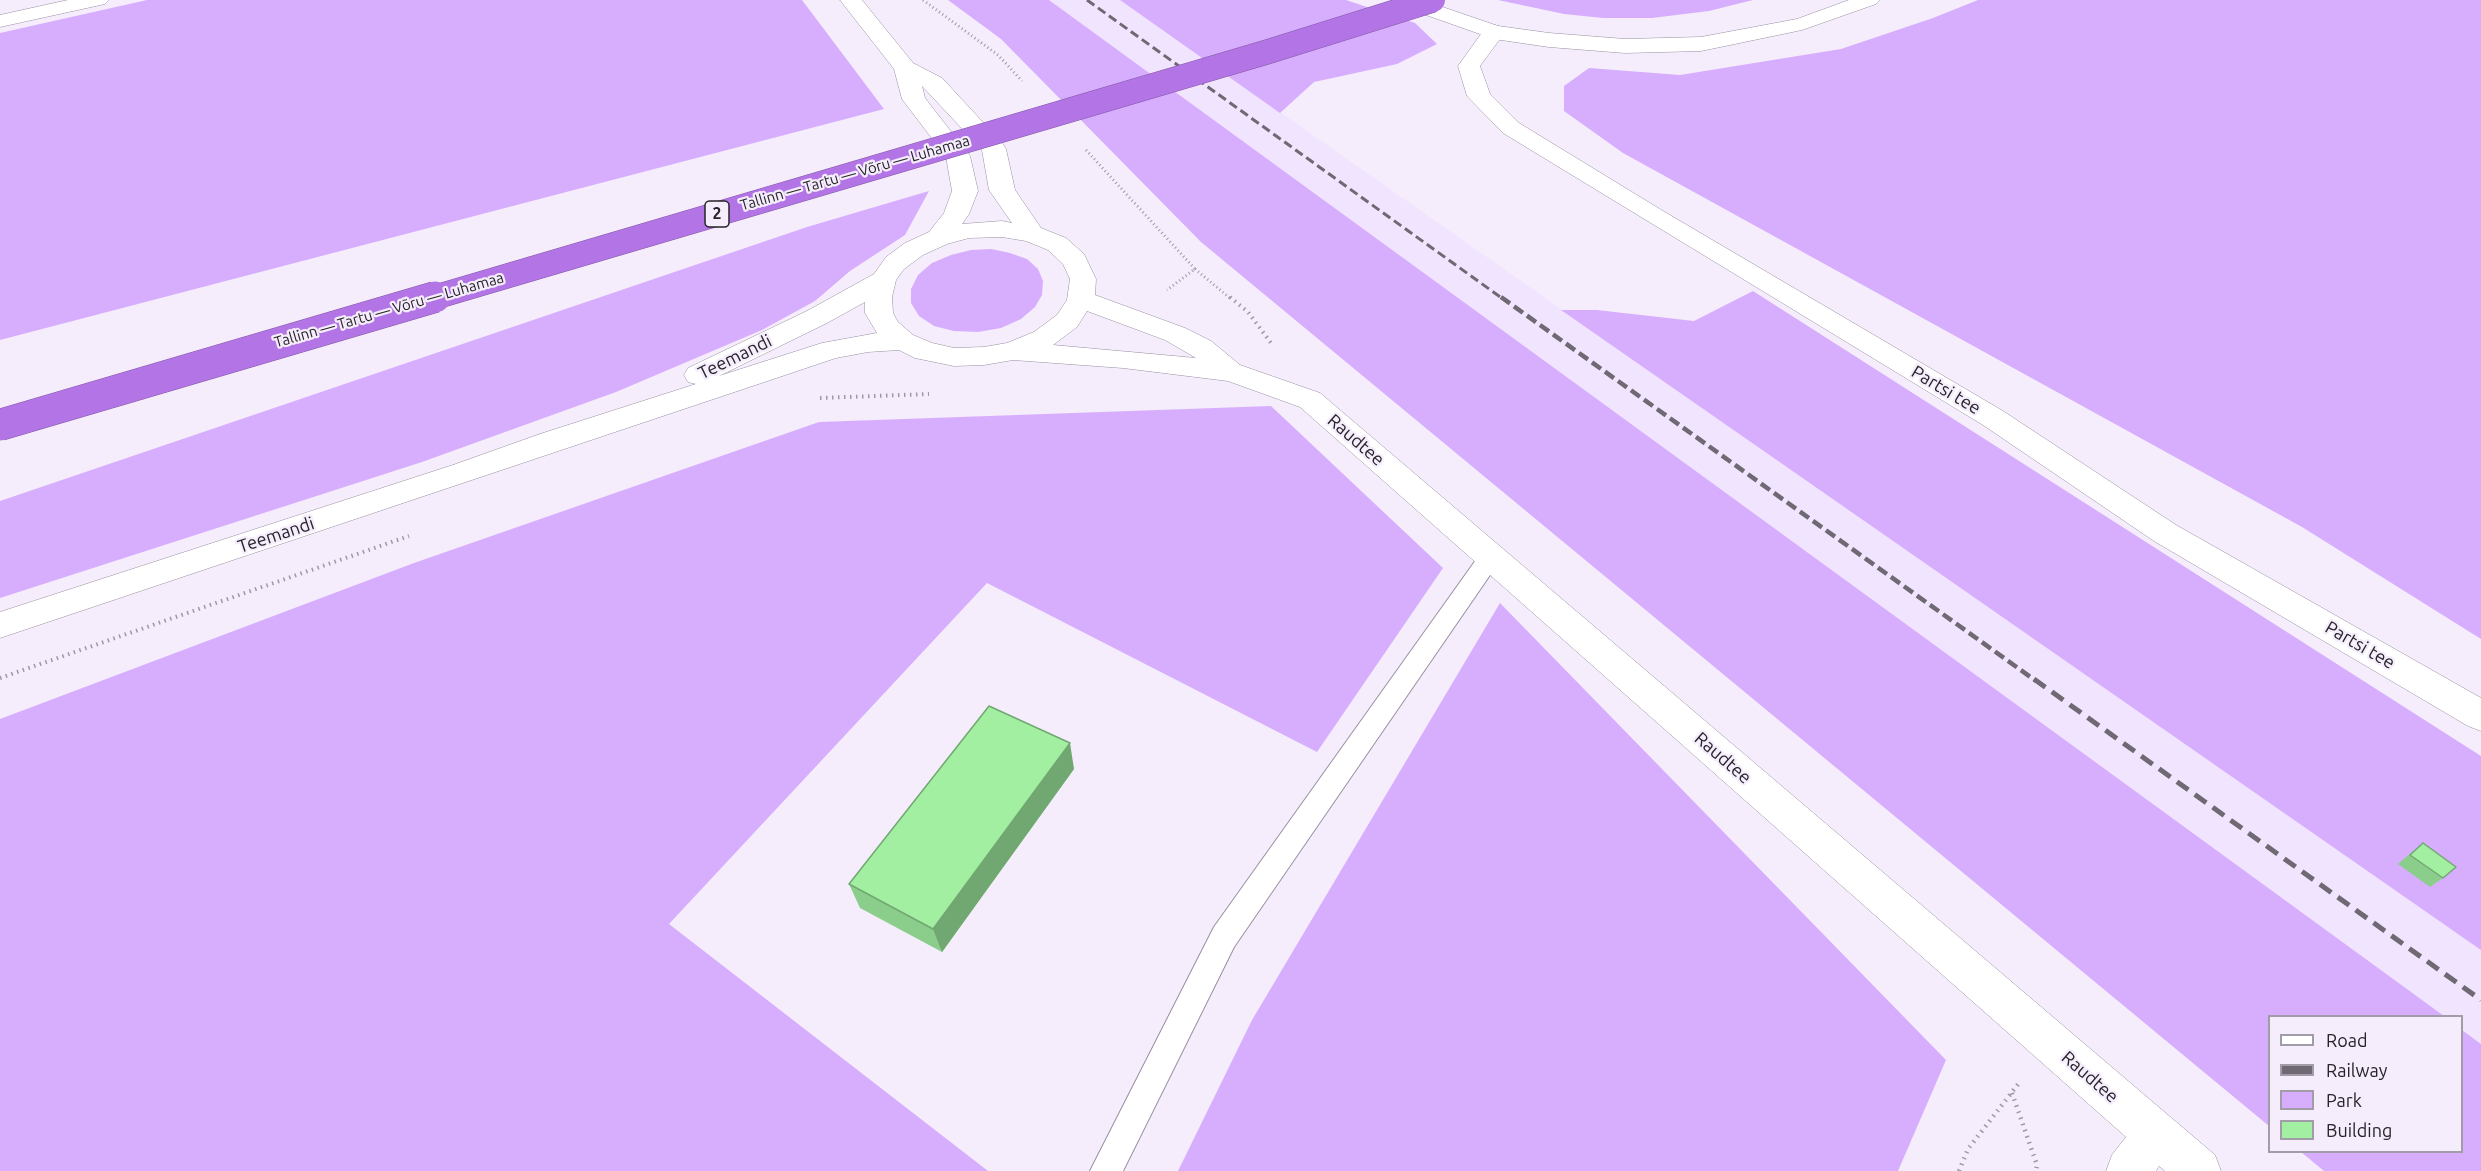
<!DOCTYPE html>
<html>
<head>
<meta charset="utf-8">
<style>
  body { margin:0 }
  #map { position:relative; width:2481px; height:1171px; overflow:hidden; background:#f5edfc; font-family:Ubuntu,sans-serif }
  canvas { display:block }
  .legend { position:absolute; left:2268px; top:1015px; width:195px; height:138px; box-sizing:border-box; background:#f5edfc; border:2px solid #a29ca8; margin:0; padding:8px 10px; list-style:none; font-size:18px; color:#262329 }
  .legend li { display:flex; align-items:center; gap:12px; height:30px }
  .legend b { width:30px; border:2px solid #a29ca8 }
</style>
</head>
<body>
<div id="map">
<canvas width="2481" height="1171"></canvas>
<ul class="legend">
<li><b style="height:8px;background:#fff"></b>Road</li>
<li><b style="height:8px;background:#6e6972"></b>Railway</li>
<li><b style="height:16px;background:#d7aefd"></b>Park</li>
<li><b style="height:16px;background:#a2efa2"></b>Building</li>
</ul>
</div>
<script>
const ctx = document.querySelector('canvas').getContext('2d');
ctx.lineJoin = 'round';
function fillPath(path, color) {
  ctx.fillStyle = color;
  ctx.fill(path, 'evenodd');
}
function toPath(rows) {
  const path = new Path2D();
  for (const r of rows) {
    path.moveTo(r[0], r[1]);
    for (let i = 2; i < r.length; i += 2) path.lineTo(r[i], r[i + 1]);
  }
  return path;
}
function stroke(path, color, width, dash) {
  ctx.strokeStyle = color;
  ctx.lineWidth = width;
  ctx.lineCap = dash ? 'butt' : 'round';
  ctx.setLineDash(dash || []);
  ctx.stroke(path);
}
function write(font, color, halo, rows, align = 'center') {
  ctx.font = font + ' Ubuntu,sans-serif';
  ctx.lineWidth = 4.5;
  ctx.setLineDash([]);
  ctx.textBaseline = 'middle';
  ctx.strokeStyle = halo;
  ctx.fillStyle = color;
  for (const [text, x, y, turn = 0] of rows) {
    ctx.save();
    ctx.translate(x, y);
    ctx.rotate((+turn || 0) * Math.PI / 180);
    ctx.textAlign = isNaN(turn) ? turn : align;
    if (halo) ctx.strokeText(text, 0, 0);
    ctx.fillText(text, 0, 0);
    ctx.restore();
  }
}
fillPath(toPath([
  [1049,0,1120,0,1798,475,2481,949,2481,1044,2462,1030,2462,1016,2444,1016]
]), '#f1e4fe');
fillPath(toPath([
  [147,0,802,0,884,109,0,340,0,33],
  [948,0,1049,0,2444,1016,2270,1016,2269,1126,1201,242,1001,39],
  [1120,0,1346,0,1415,23,1437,44,1397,64,1314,82,1280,113],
  [1498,0,1753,0,1709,11,1652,18,1603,18,1564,14],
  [1978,0,2481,0,2481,639,2302,527,1623,153,1564,111,1564,86,1589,68,1680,75,1841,49,1933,18],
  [929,191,905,235,850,271,815,301,762,330,616,392,422,462,0,598,0,501,807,227],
  [991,249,1010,253,1027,259,1038,269,1043,281,1042,295,1035,307,1021,319,1001,328,978,332,954,331,934,326,919,316,911,303,911,289,918,275,932,263,951,255,971,250],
  [1753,291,2481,756,2481,950,1561,310,1597,310,1694,321],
  [1271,406,1443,568,1317,752,987,583,669,924,988,1171,0,1171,0,719,414,563,819,422],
  [1500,603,1946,1060,1898,1171,1178,1171,1252,1020],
  [2462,1030,2481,1044,2481,1171,2324,1171,2301,1152,2462,1152]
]), '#d7aefd');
const lane = toPath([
  [1491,547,1499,550,1503,556,1499,562,1234,947,1123,1171,1090,1171,1214,927,1483,550,1491,547]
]);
const street = toPath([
  [68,0,109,0,105,4,0,27,0,15,68,0],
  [840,0,862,0,913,63,942,78,1003,144,1006,149,1015,190,1041,228,1066,238,1084,254,1096,279,1095,295,1185,328,1211,341,1240,365,1320,393,2215,1155,2221,1171,2165,1171,2159,1166,2156,1171,2106,1171,2112,1155,2126,1137,1300,407,1228,381,1123,368,1013,360,984,365,954,366,915,358,899,350,868,352,836,358,0,638,0,612,453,465,540,434,696,384,688,382,684,375,688,368,807,311,874,274,886,257,905,243,929,232,944,213,952,191,946,157,902,99,894,69,840,0],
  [922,86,982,150,989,190,1012,223,1002,221,962,224,969,214,978,191,970,156,925,98,922,86],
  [1002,237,1026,241,1048,250,1063,264,1070,279,1067,300,1057,315,1034,332,1007,343,984,347,954,348,932,343,913,335,898,322,893,313,892,297,896,280,904,269,923,255,947,244,969,238,1002,237],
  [865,302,865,313,877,333,822,343,719,376,827,323,865,302],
  [1087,311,1165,340,1196,358,1053,345,1077,327,1087,311],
  [1494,25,1502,27,1505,32,1480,66,1490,94,1519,123,1663,211,2003,411,2176,525,2481,698,2481,731,2468,726,2154,541,1983,425,1503,133,1467,96,1458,66,1486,27,1494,25]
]);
const secondary = toPath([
  [1391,0,1422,0,1498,26,1549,33,1625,39,1701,37,1797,19,1849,0,1880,0,1876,4,1802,30,1701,51,1625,53,1549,47,1494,39,1395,4,1391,0]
]);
stroke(lane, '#988fa0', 2);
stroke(street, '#988fa0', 1);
stroke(secondary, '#988fa0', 1);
stroke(toPath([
  [923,0,998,55,1022,81],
  [1086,150,1195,269,1167,290],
  [1195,269,1231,299]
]), '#9e98a3', 3, [1, 3]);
stroke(toPath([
  [1230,297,1248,312,1271,343],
  [820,398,929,394],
  [0,678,409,536]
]), '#9e98a3', 4, [1.5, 4.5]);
stroke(toPath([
  [2012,1093,2037,1165,2036,1171],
  [1959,1171,1968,1149,2019,1083]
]), '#9e98a3', 4.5, [1.5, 5]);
fillPath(lane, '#fff');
fillPath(street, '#fff');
fillPath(secondary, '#fff');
stroke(toPath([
  [1087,0,1503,299]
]), '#6e6972', 3, [9, 4.5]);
stroke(toPath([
  [1501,297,2036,681]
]), '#6e6972', 4.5, [11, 5]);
stroke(toPath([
  [2034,679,2481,1000]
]), '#6e6972', 5, [14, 8]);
const highwayBridgeFar1 = toPath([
  [429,299,1267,52,1433,0]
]);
const highwayBridge = toPath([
  [0,425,435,297]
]);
stroke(highwayBridgeFar1, '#8258a4', 25, []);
stroke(highwayBridge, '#8258a4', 32, []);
stroke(highwayBridgeFar1, '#b375e6', 24);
stroke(highwayBridge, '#b375e6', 31);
fillPath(toPath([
  [1074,769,942,952,860,908,849,884],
  [2423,843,2443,878,2430,887,2398,864]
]), '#8bce8b');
fillPath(toPath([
  [1070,743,1074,769,942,952,933,929]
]), '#71a771');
const building = toPath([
  [989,706,1070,743,933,929,849,884,989,706],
  [2423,843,2456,867,2443,878,2410,855,2423,843]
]);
fillPath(building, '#a2efa2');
stroke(building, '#71a771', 1.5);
write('15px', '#262329', '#f5edfc', [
  ["Tallinn — Tartu — Võru — Luhamaa",855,173,-16],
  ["Tallinn — Tartu — Võru — Luhamaa",389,310,-16]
]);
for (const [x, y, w] of [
  [717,214,24]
]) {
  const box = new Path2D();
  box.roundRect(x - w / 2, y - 13, w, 26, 4.5);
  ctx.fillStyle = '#f5edfc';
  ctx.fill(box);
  stroke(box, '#262329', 1.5);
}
write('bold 16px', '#262329', null, [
  ["2",717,214]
]);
write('18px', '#262329', '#f5edfc', [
  ["Teemandi",735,357,-26],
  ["Partsi tee",1946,390,31],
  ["Raudtee",1356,440,41],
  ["Teemandi",276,535,-18],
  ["Partsi tee",2360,645,30],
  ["Raudtee",1723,758,41],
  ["Raudtee",2090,1077,41]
]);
</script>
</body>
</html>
